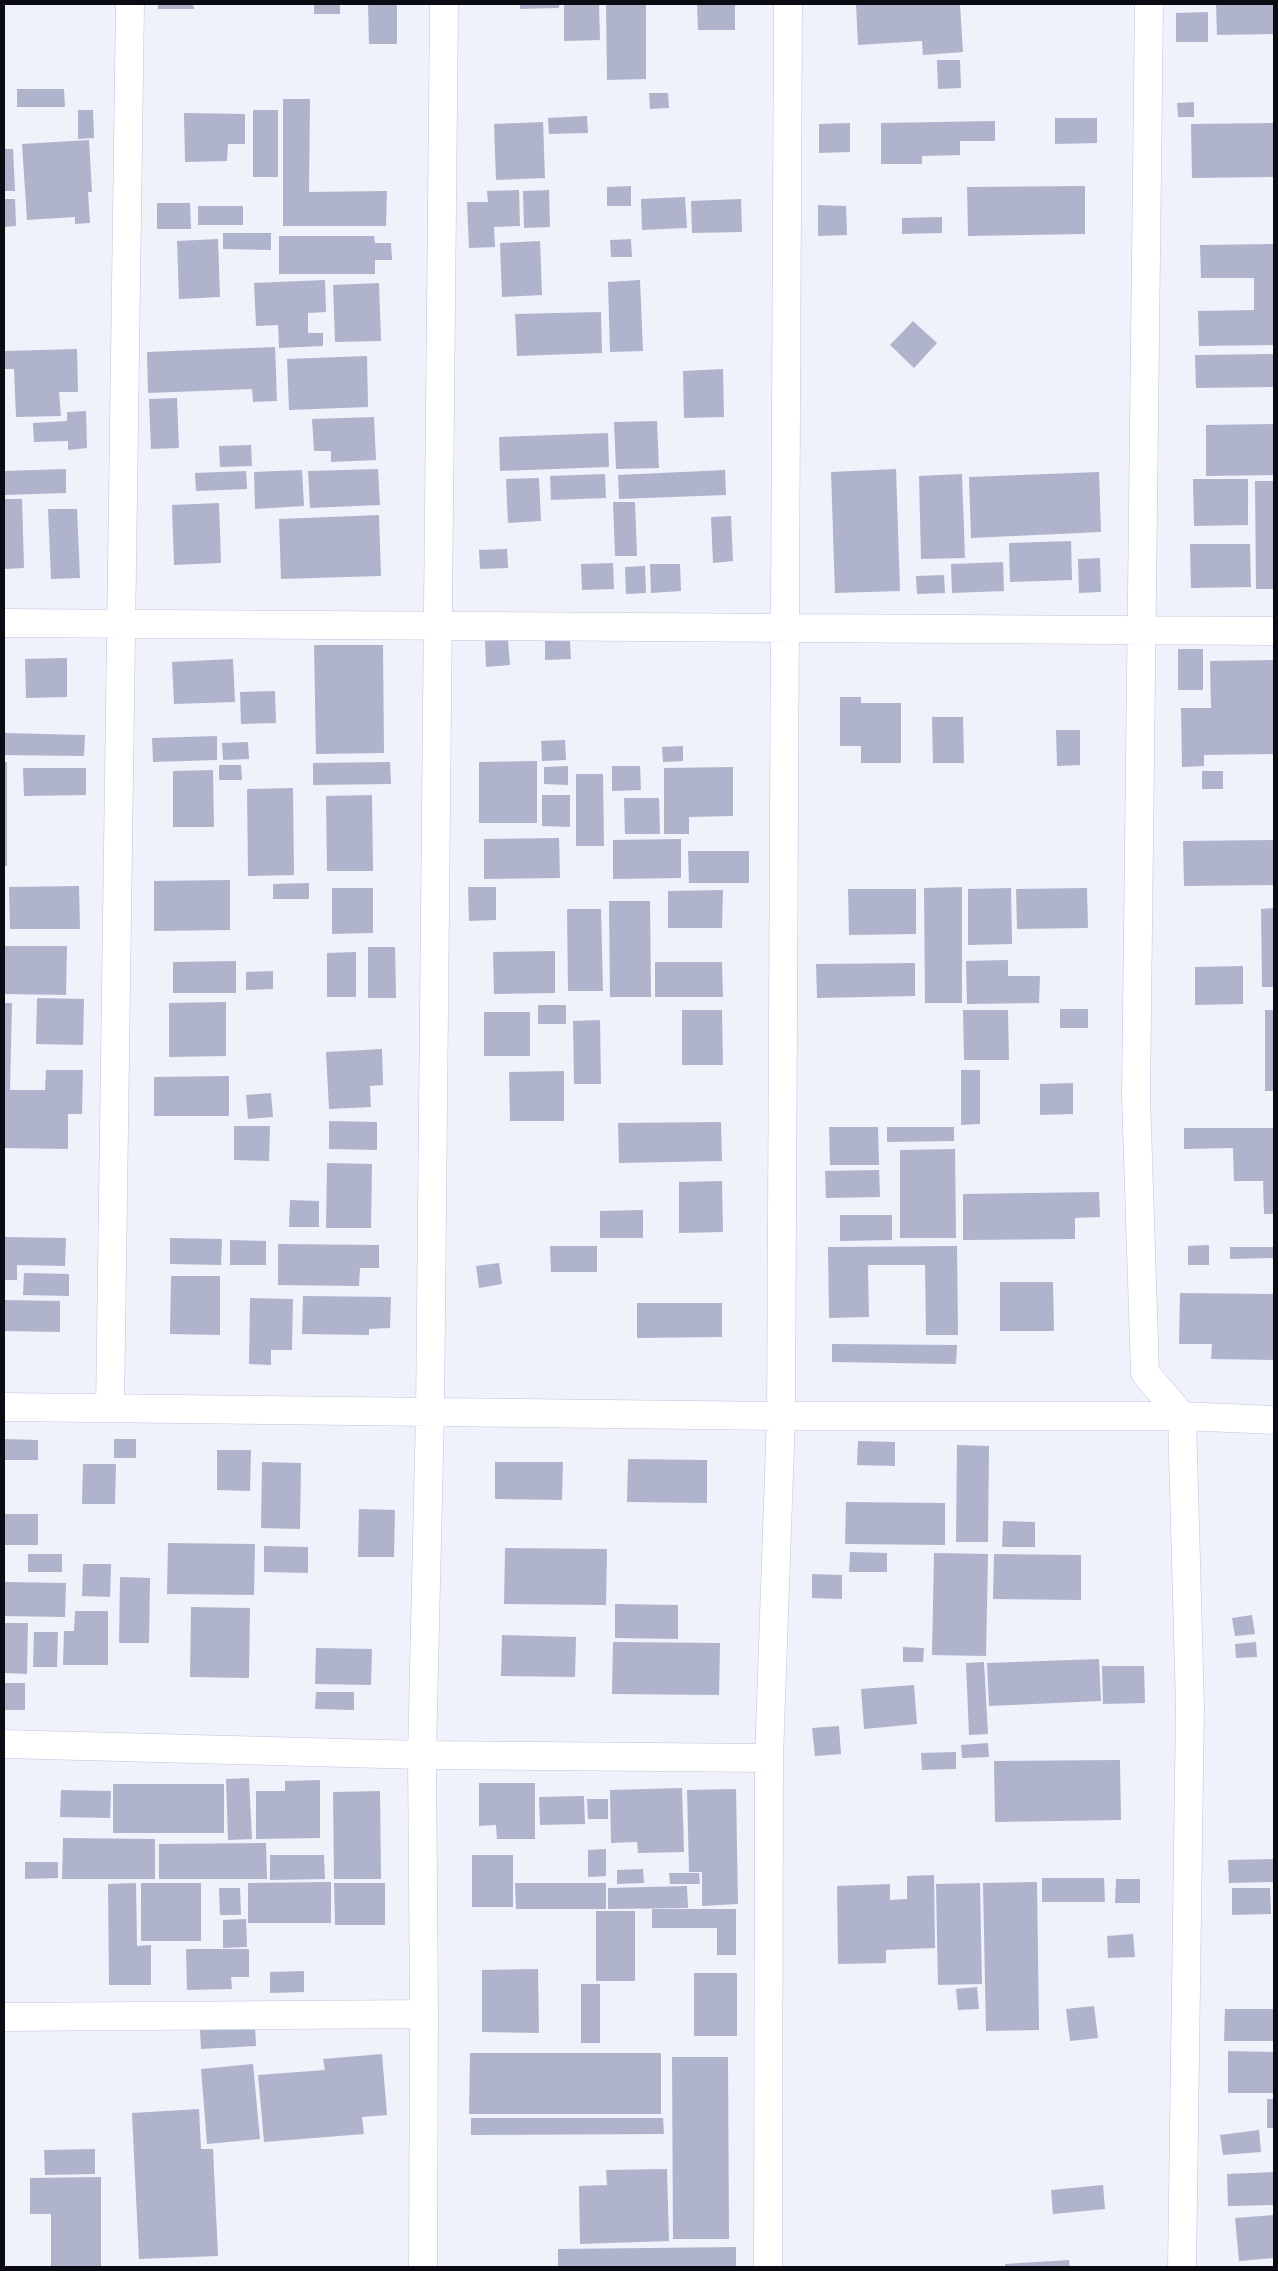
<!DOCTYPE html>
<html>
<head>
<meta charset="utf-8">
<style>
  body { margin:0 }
  #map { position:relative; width:1278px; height:2271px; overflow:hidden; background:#eff1fb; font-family:"Public Sans",sans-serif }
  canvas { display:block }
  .frame { position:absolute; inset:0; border:5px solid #0a0b13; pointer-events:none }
</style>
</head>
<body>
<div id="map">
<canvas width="1278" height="2271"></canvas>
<div class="frame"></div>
</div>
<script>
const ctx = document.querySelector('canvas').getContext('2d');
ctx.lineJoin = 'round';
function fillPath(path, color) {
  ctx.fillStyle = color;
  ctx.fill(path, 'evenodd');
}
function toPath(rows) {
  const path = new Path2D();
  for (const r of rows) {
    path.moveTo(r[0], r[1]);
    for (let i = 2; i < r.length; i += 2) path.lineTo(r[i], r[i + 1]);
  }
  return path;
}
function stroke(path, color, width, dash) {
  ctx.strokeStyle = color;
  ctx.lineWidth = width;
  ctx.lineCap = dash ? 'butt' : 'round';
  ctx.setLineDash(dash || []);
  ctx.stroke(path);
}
fillPath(toPath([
  [158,4,193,4,194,9,158,9],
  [314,4,340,4,340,14,314,14],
  [368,4,397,4,397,44,369,44],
  [520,4,559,4,559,8,520,9],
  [599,4,600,40,564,41,564,5],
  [606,4,646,4,646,79,607,80],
  [697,4,735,4,735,30,698,30],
  [856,4,960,4,963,52,923,55,922,41,858,45],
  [1216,4,1273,4,1273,34,1217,35],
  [1208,12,1208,42,1176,42,1176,13],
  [937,60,960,60,961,88,938,89],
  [17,89,64,89,65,107,17,107],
  [649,93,668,93,669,108,650,109],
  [283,99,310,99,309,192,387,191,386,226,283,226],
  [1194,102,1194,117,1178,117,1177,103],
  [78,110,93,110,94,138,78,139],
  [253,110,278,110,278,177,253,177],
  [184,113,245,114,245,144,228,144,227,161,185,162],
  [587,116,588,133,549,134,548,118],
  [1055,118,1097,118,1097,143,1055,144],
  [995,121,995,141,960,141,960,155,922,156,922,164,881,164,881,123],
  [543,122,545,178,496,180,494,124],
  [850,123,850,152,819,153,819,124],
  [1274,123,1274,177,1192,178,1191,124],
  [89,140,92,192,88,192,90,223,75,224,75,217,27,220,22,144],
  [4,149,13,149,15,191,4,191],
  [631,186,631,206,607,206,607,187],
  [1085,186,1085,234,968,236,967,187],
  [519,190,520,226,494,227,495,247,469,248,467,202,488,202,487,191],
  [549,190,550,227,524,228,523,191],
  [685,197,687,228,642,230,641,199],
  [4,199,15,199,16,226,4,227],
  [741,199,742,232,692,233,691,201],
  [157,203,190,203,191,229,157,229],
  [818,205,846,206,847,235,818,236],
  [198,206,243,206,243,225,198,225],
  [942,217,942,233,902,234,902,218],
  [223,233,271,233,271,250,223,249],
  [279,236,374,236,375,243,391,243,392,260,375,260,375,274,279,274],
  [218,239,220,297,179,299,177,241],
  [631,239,632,257,611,257,610,240],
  [540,241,542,295,502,297,500,243],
  [1274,244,1274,345,1199,346,1198,311,1254,310,1254,278,1201,278,1200,245],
  [325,280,326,312,308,313,308,333,323,333,323,346,279,348,278,325,256,326,254,283],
  [640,280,643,351,610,352,608,282],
  [379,283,381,341,335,342,333,285],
  [601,312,602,353,517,356,515,314],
  [913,321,937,343,914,368,890,345],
  [275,347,277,401,253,402,252,389,148,393,147,352],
  [77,349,78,392,59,392,61,416,16,417,14,369,4,369,4,351],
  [1274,354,1274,387,1196,388,1195,355],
  [367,356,368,407,289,410,287,359],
  [723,369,724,417,684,418,683,371],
  [177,398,179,448,151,449,149,399],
  [86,411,87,448,68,450,68,441,34,442,33,423,67,421,67,412],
  [374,417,376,460,331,462,331,451,314,451,312,419],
  [657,421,659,468,616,469,614,422],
  [1274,424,1274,475,1206,476,1206,425],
  [608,433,609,467,500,471,499,437],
  [251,445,252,466,220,467,219,446],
  [66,469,66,493,4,495,4,471],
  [378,469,380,505,310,508,308,471],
  [896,469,900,591,835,593,831,472],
  [302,470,304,506,255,509,254,472],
  [725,470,726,495,619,499,618,475],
  [246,471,247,489,196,491,195,473],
  [1099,472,1101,532,971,538,969,477],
  [605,474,606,498,551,500,550,476],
  [962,474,965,558,921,559,919,476],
  [539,478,541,521,508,523,506,479],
  [1193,479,1248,479,1248,525,1194,526],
  [1255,481,1274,481,1274,589,1256,589],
  [4,499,22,499,24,568,4,569],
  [613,502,635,502,637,556,615,556],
  [219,503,221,563,174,565,172,505],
  [48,509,77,509,80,578,51,579],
  [379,515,381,576,281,579,279,519],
  [731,516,733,561,713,563,711,517],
  [1071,541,1072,580,1010,582,1009,543],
  [1190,544,1250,544,1251,587,1191,588],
  [507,549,508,568,480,569,479,550],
  [1100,558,1101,592,1079,593,1078,559],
  [1003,562,1004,591,952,593,951,564],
  [613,563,614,589,582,590,581,564],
  [650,564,680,564,681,591,651,593],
  [645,566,646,593,626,594,625,567],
  [944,575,945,593,917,594,916,576],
  [508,640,510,665,486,667,485,641],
  [570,640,571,659,545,660,545,641],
  [314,645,383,645,384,753,316,754],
  [1178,649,1203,649,1203,690,1178,690],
  [67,658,67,697,26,698,25,659],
  [233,659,235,702,174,704,172,662],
  [1274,660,1274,754,1204,755,1204,766,1182,767,1181,708,1211,708,1210,661],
  [275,691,276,723,241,724,240,692],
  [840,697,861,697,861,703,901,703,901,763,861,763,861,746,840,746],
  [932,717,963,717,964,763,933,763],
  [1056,730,1080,730,1080,765,1057,766],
  [4,733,85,735,84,756,4,755],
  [217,736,217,760,153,762,152,738],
  [565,740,566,760,542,761,541,741],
  [248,742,249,759,223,760,222,743],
  [683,746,683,761,663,762,662,747],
  [537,761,537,823,479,823,479,762],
  [4,762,7,762,7,866,4,866],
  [390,762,391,784,313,785,313,763],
  [219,765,241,765,242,780,219,780],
  [568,766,568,785,544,784,544,767],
  [612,766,640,766,641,790,612,791],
  [733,767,733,816,689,817,689,834,664,834,664,768],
  [23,768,86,768,86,795,24,796],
  [213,770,214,827,173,827,173,771],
  [1202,771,1223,771,1223,789,1202,789],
  [576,774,603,774,604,846,576,846],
  [293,788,294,875,248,876,247,789],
  [372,795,373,871,327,871,326,796],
  [542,795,570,795,570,827,542,826],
  [624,798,659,798,660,834,625,834],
  [559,838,560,878,484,879,484,839],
  [681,839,681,878,613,879,613,840],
  [1274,840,1274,885,1184,886,1183,841],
  [688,851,749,851,749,883,689,883],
  [230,880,230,930,154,931,154,881],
  [309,883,309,899,273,899,273,884],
  [79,886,80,929,10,929,9,887],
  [468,887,496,887,496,920,469,921],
  [962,887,962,1003,925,1003,924,888],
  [332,888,373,888,373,933,332,934],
  [1011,888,1012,944,968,945,968,889],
  [1087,888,1088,928,1017,929,1016,889],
  [848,889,916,889,916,934,849,935],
  [723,890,722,928,668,928,668,891],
  [609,901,650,901,651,997,610,997],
  [1274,908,1274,987,1262,987,1261,909],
  [567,909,601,909,603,991,568,991],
  [4,946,67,946,66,995,4,994],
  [368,947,395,947,396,998,368,998],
  [555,951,555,993,494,994,493,952],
  [356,952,356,997,327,997,327,953],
  [1008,960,1008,976,1040,976,1039,1003,967,1004,966,961],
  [236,961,236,993,173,993,173,962],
  [655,962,722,962,723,997,655,997],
  [915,963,915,996,817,998,816,964],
  [1243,966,1243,1004,1195,1005,1195,967],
  [273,971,273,989,246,990,246,972],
  [37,998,84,999,83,1045,36,1044],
  [226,1002,226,1056,169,1057,169,1003],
  [4,1003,12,1003,10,1090,45,1090,46,1070,83,1070,82,1114,68,1114,68,1149,4,1148],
  [538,1005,566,1005,566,1024,538,1024],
  [1060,1009,1088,1009,1088,1028,1060,1028],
  [682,1010,722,1010,723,1065,682,1065],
  [963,1010,1008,1010,1009,1060,964,1060],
  [1265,1010,1274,1010,1274,1091,1265,1091],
  [484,1012,530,1012,530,1056,484,1056],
  [600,1020,601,1084,574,1084,573,1021],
  [382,1049,383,1085,370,1086,371,1107,329,1109,326,1052],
  [961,1070,980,1070,980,1124,961,1125],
  [564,1071,564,1121,510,1121,509,1072],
  [229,1076,229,1116,154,1116,154,1077],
  [1073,1083,1073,1114,1040,1115,1040,1084],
  [271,1093,273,1117,248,1119,246,1095],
  [329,1121,377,1122,377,1150,329,1149],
  [721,1122,722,1161,619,1163,618,1123],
  [234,1126,270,1126,269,1161,234,1160],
  [829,1127,878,1127,879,1165,830,1165],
  [887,1127,954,1127,954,1141,887,1142],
  [1184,1128,1274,1128,1274,1214,1264,1214,1263,1181,1234,1181,1233,1148,1184,1149],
  [955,1149,956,1238,900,1238,900,1150],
  [327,1163,372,1164,371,1228,326,1228],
  [879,1170,880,1197,826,1198,825,1171],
  [722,1181,723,1232,679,1233,679,1182],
  [1099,1192,1100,1217,1075,1218,1075,1239,963,1240,963,1194],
  [290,1200,319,1201,319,1227,289,1227],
  [643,1210,643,1238,600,1238,600,1211],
  [840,1215,892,1215,892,1240,840,1241],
  [4,1237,66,1238,65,1266,17,1265,17,1280,4,1280],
  [170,1238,222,1239,221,1265,170,1264],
  [230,1240,266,1241,266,1265,230,1265],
  [278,1244,379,1245,379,1268,360,1268,359,1286,278,1285],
  [1209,1245,1209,1265,1188,1265,1188,1246],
  [550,1246,597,1246,597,1272,551,1272],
  [957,1246,958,1335,926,1335,925,1265,868,1265,869,1317,829,1318,828,1247],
  [1230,1247,1274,1247,1274,1258,1230,1259],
  [499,1263,502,1284,479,1288,476,1266],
  [24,1273,69,1274,69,1296,23,1295],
  [171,1276,220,1276,220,1335,170,1334],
  [1000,1282,1053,1282,1054,1331,1000,1331],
  [1180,1293,1274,1294,1274,1360,1211,1359,1212,1344,1179,1344],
  [303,1296,391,1297,390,1328,369,1329,369,1335,302,1334],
  [250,1298,293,1299,292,1350,271,1350,271,1365,249,1364],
  [4,1300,60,1301,60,1332,4,1331],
  [637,1303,722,1303,722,1337,637,1338],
  [832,1344,957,1345,956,1364,832,1362],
  [4,1439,38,1440,38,1460,4,1460],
  [114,1439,136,1439,136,1458,114,1458],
  [858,1441,895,1442,895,1466,857,1465],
  [957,1445,989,1446,988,1542,956,1542],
  [217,1450,251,1450,250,1491,217,1490],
  [628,1459,707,1460,707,1503,627,1502],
  [262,1462,301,1463,300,1529,261,1528],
  [495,1462,563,1462,562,1500,495,1499],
  [83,1464,116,1464,115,1504,82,1504],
  [846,1502,945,1503,945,1545,845,1544],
  [359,1509,395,1510,394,1557,358,1557],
  [4,1514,38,1514,38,1545,4,1545],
  [1003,1521,1035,1522,1035,1547,1002,1547],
  [168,1543,255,1544,254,1595,167,1594],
  [264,1546,308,1547,308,1573,264,1572],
  [505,1548,607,1549,606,1605,504,1604],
  [850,1552,887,1553,887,1572,849,1572],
  [934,1553,988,1554,986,1656,932,1655],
  [28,1554,62,1554,62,1572,28,1572],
  [994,1554,1081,1555,1081,1600,993,1599],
  [83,1564,111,1564,110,1597,82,1596],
  [812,1574,842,1575,842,1599,812,1598],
  [120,1577,150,1578,149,1643,119,1643],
  [4,1582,66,1583,65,1617,4,1616],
  [615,1604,678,1605,678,1639,615,1638],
  [191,1607,250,1608,249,1678,190,1677],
  [75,1611,108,1611,108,1665,63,1665,64,1631,74,1631],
  [1252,1615,1255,1634,1235,1636,1232,1618],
  [4,1623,28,1623,27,1674,4,1673],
  [34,1632,58,1632,57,1667,33,1667],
  [502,1635,576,1637,575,1677,501,1676],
  [613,1642,720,1643,719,1695,612,1694],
  [1256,1642,1257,1657,1236,1658,1235,1644],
  [903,1647,924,1648,923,1662,903,1662],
  [316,1648,372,1649,371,1685,315,1684],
  [1099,1659,1101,1701,989,1706,987,1663],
  [984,1662,988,1734,969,1735,966,1663],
  [1102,1666,1144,1666,1145,1703,1103,1704],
  [4,1683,25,1683,25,1710,4,1710],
  [914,1685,917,1724,864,1729,861,1689],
  [316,1692,354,1692,354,1710,315,1709],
  [839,1726,841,1754,815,1756,812,1728],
  [988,1743,989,1757,962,1758,961,1745],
  [956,1752,956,1769,922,1770,921,1753],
  [1120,1760,1121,1820,995,1822,994,1761],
  [249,1778,252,1839,228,1840,226,1779],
  [320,1780,320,1838,256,1839,256,1791,285,1791,285,1781],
  [479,1783,535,1783,535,1839,497,1839,496,1825,479,1826],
  [113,1784,224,1784,224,1833,113,1833],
  [682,1788,684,1852,638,1853,637,1842,611,1843,610,1790],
  [736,1789,738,1904,702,1906,702,1872,689,1872,687,1790],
  [61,1790,111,1791,110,1818,60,1817],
  [380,1791,381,1879,334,1879,333,1792],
  [584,1796,585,1824,540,1825,539,1797],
  [587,1799,608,1799,608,1819,588,1819],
  [63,1838,155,1839,155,1879,62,1879],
  [266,1843,267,1879,159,1879,159,1844],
  [606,1849,606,1876,588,1877,588,1850],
  [270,1855,324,1855,325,1879,270,1880],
  [472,1855,513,1855,513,1907,472,1907],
  [1274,1859,1274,1882,1229,1883,1228,1860],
  [25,1862,58,1862,58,1878,25,1879],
  [643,1869,644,1883,617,1884,617,1870],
  [669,1873,699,1873,700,1884,670,1884],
  [934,1875,935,1948,886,1950,886,1963,838,1964,837,1886,890,1884,890,1900,907,1899,907,1876],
  [1042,1878,1104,1878,1105,1902,1042,1902],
  [1116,1879,1140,1879,1140,1903,1115,1903],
  [331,1882,331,1923,248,1923,248,1883],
  [1037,1882,1039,2030,986,2031,983,1883],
  [136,1883,137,1946,151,1945,151,1985,109,1985,108,1884],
  [141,1883,201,1883,201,1941,141,1941],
  [334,1883,385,1883,385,1925,335,1925],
  [515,1883,606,1883,606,1909,516,1909],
  [980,1883,982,1984,938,1985,936,1884],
  [687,1886,688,1908,608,1909,608,1888],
  [219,1888,240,1888,241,1915,220,1915],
  [1232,1888,1270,1888,1271,1914,1232,1915],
  [652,1909,736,1909,736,1955,717,1955,717,1928,652,1928],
  [596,1911,635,1911,635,1981,596,1981],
  [246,1919,247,1947,223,1948,223,1920],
  [1133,1934,1135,1957,1108,1958,1107,1936],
  [186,1949,249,1949,249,1977,231,1977,232,1989,187,1990],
  [538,1969,539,2033,482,2032,482,1970],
  [304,1971,304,1992,270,1993,270,1972],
  [694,1973,737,1973,737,2036,694,2036],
  [581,1984,600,1984,600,2043,581,2043],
  [977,1987,979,2009,958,2010,956,1989],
  [1094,2006,1098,2038,1070,2041,1066,2009],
  [1225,2009,1274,2009,1274,2041,1224,2041],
  [255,2026,256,2046,201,2049,200,2029],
  [1228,2051,1274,2052,1274,2093,1228,2093],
  [470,2053,661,2053,661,2114,469,2114],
  [382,2054,387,2115,362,2117,364,2134,264,2142,258,2075,325,2070,323,2059],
  [672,2057,728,2057,729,2239,673,2239],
  [253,2064,260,2139,207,2144,201,2069],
  [1267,2099,1274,2099,1274,2128,1267,2128],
  [199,2109,201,2149,213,2149,218,2256,139,2259,132,2113],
  [471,2118,663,2118,664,2134,471,2135],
  [1259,2130,1261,2152,1223,2155,1220,2135],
  [95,2149,95,2174,45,2175,44,2150],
  [667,2169,669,2241,580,2244,579,2186,607,2185,606,2170],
  [1274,2172,1274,2205,1228,2206,1227,2174],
  [101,2177,101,2267,51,2267,51,2214,30,2214,30,2178],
  [1103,2185,1105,2209,1053,2214,1051,2190],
  [1274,2215,1274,2258,1239,2261,1235,2218],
  [736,2247,736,2267,558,2267,558,2249],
  [1069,2260,1070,2267,1005,2267,1005,2264]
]), '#afb4cc');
const minor = toPath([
  [1149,4,1136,1095,1145,1373,1182,1416,1190,1706,1182,2267],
  [4,623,1274,631],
  [4,1407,781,1416,1182,1416,1274,1420],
  [110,1408,130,4],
  [4,1744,422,1755,769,1758],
  [4,2017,424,2014],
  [423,2267,424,2014,422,1755,430,1412,444,4],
  [768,2267,769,1758,781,1416,788,4]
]);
stroke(minor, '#bfc3dc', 29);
stroke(minor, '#fff', 28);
</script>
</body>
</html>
